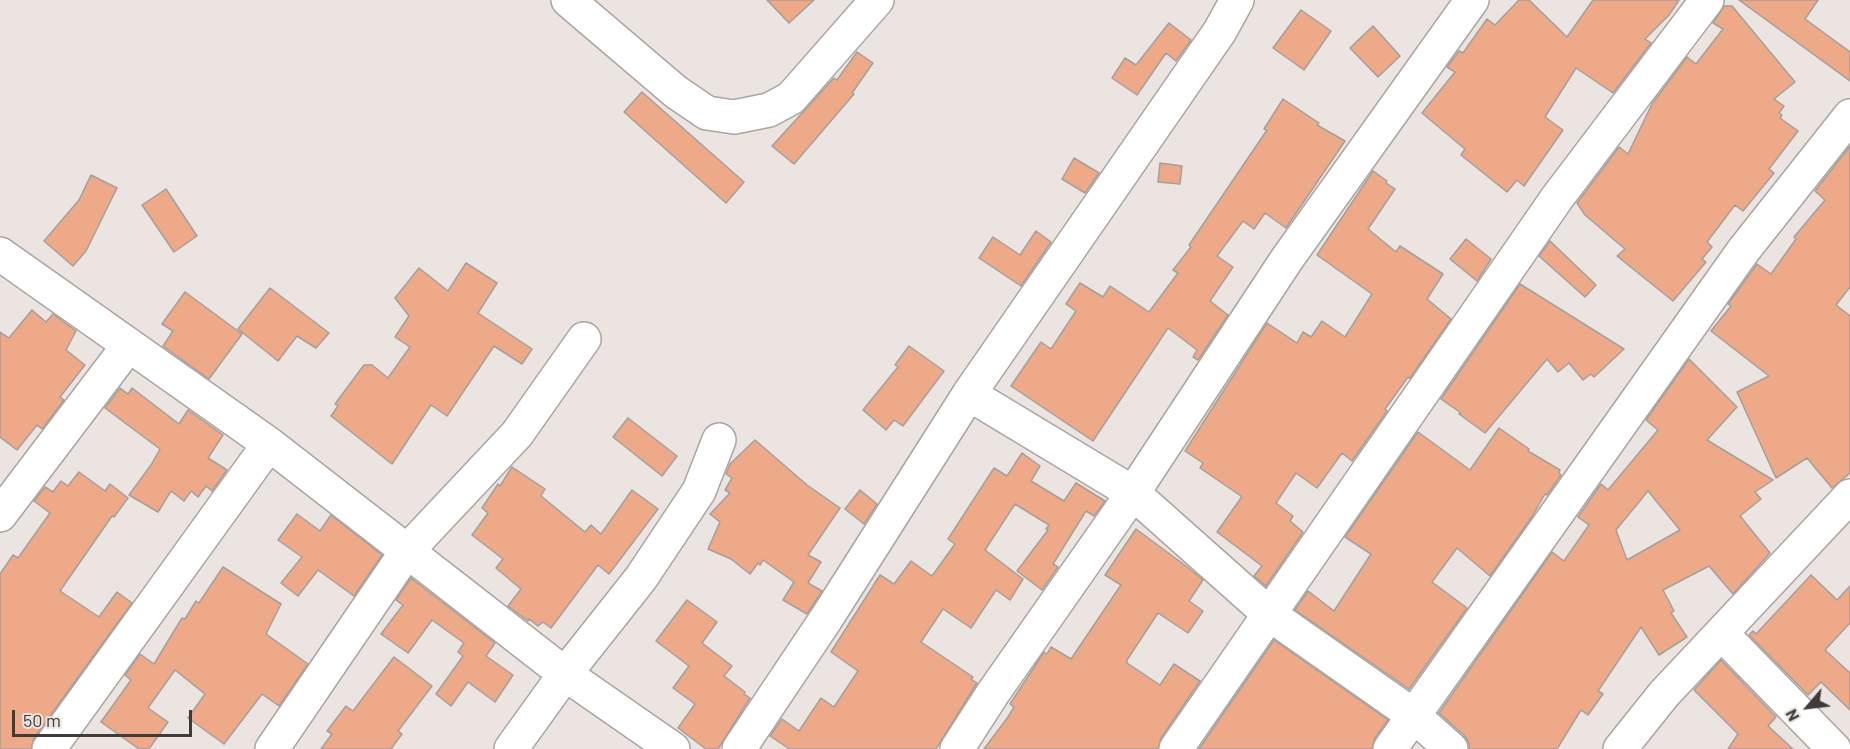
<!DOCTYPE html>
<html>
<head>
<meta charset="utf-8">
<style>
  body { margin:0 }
  #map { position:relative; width:1850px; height:749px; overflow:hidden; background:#ebe4e1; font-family:Barlow,sans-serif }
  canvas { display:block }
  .north { position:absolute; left:1778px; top:677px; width:60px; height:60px; -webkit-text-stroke:4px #ebe4e1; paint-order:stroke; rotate:242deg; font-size:16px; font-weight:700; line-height:24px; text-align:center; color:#3e3b3a }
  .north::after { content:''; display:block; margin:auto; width:21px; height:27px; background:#3e3b3a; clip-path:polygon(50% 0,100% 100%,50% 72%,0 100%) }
  .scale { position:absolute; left:12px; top:710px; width:180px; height:27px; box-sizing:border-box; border:3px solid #3e3b3a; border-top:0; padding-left:8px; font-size:18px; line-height:21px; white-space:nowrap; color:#3e3b3a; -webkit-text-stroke:4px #ebe4e1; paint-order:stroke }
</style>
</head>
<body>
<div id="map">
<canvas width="1850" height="749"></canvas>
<div class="north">N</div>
<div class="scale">50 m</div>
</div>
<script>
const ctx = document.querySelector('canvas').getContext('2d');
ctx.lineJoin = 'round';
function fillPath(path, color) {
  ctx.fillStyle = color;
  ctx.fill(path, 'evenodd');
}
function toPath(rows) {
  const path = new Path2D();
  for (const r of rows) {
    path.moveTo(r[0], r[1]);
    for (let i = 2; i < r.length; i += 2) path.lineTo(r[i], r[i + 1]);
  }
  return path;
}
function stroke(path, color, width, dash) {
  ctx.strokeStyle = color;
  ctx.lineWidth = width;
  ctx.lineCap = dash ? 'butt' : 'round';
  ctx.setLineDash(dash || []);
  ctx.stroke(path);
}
const building = toPath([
  [767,0,814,0,789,23,767,0],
  [1519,0,1529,0,1567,37,1593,0,1679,0,1669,15,1645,39,1651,43,1613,93,1576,68,1545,117,1563,130,1524,186,1517,180,1507,192,1461,155,1465,149,1422,113,1455,72,1447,67,1459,51,1463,53,1487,19,1495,25,1519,0],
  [1739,0,1818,0,1805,19,1850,52,1850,81,1739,0],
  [1724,6,1732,6,1795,82,1774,99,1784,106,1779,113,1782,115,1780,118,1798,131,1769,169,1774,173,1743,211,1735,205,1707,242,1712,247,1702,259,1706,262,1673,301,1617,256,1625,249,1585,215,1577,203,1619,147,1628,154,1652,104,1687,57,1696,64,1723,29,1713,23,1724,6],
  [1301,10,1331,31,1304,70,1273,48,1301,10],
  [1169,23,1191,40,1176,61,1166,53,1137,95,1112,78,1125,58,1136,65,1169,23],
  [1373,26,1400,56,1378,77,1350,48,1373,26],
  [857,52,873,63,852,93,854,94,794,164,772,146,834,78,837,80,857,52],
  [642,92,744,182,726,203,624,112,642,92],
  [1283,99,1319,123,1317,125,1345,141,1286,228,1265,213,1254,229,1243,221,1217,256,1233,267,1210,301,1228,315,1198,360,1193,357,1197,350,1168,328,1093,441,1011,386,1041,342,1051,349,1076,311,1066,304,1080,283,1103,297,1110,286,1149,312,1178,273,1173,270,1191,247,1189,245,1267,130,1264,129,1283,99],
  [1850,146,1850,287,1836,305,1850,316,1850,473,1832,488,1807,458,1776,478,1737,392,1769,376,1711,331,1731,306,1728,304,1757,264,1771,274,1796,239,1794,237,1825,200,1815,191,1850,146],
  [1074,158,1099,173,1085,193,1062,179,1074,158],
  [1160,163,1182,166,1180,184,1158,182,1160,163],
  [1373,171,1387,181,1386,183,1395,189,1368,229,1396,252,1400,246,1443,274,1427,299,1451,319,1410,378,1408,377,1385,409,1387,411,1352,461,1342,453,1317,488,1296,473,1276,503,1293,516,1290,521,1303,532,1266,586,1254,576,1262,566,1217,532,1241,498,1241,496,1200,468,1203,463,1185,451,1267,323,1297,343,1303,332,1311,337,1322,321,1345,337,1372,294,1317,255,1373,171],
  [91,175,117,188,86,251,73,266,44,241,79,200,91,175],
  [166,189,197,236,174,252,142,205,166,189],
  [1036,231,1051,242,1021,286,979,258,993,237,1020,255,1036,231],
  [1466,239,1491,259,1477,281,1450,259,1466,239],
  [1550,241,1596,285,1585,297,1539,256,1550,241],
  [466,263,497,283,478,313,532,349,522,364,494,346,447,416,431,405,392,464,331,416,338,406,335,404,364,365,372,365,388,378,410,347,395,337,409,316,395,298,419,268,448,291,466,263],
  [1520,284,1624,349,1594,377,1591,374,1583,380,1569,363,1558,372,1547,359,1485,433,1459,414,1461,413,1441,399,1520,284],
  [270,288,329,333,316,348,297,336,278,361,238,329,270,288],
  [185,292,242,334,209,379,163,346,173,331,162,324,185,292],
  [32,310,46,322,53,314,76,331,66,350,85,365,60,397,64,400,42,429,37,425,17,450,0,437,0,332,9,338,32,310],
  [909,346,944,371,903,426,894,420,886,430,863,410,898,367,895,365,909,346],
  [1689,359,1737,407,1707,440,1773,480,1755,492,1761,499,1740,516,1770,553,1733,594,1709,566,1663,590,1674,611,1671,613,1687,637,1659,655,1641,627,1598,691,1603,694,1588,715,1581,710,1557,749,1469,749,1469,743,1464,735,1439,713,1552,552,1564,561,1589,525,1578,517,1601,484,1608,490,1658,430,1646,420,1689,359],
  [1648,491,1680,530,1627,560,1616,530,1648,491],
  [120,388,128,394,132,388,179,424,188,410,223,435,208,458,227,470,212,491,206,486,198,497,191,491,184,501,171,491,158,512,129,495,151,465,160,449,105,408,120,388],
  [628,418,677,456,662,476,613,437,628,418],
  [1499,428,1529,449,1528,451,1560,470,1559,473,1561,475,1547,495,1545,494,1533,515,1490,576,1457,548,1432,582,1467,608,1409,689,1295,610,1308,591,1334,611,1371,554,1345,537,1418,432,1470,470,1499,428],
  [755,440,807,485,840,508,808,555,821,562,808,583,822,591,807,614,783,600,794,582,763,560,760,565,758,563,750,574,731,559,708,549,720,522,710,514,730,493,725,490,732,478,726,474,730,464,755,440],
  [1022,453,1040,466,1031,481,1064,501,1076,483,1105,501,1094,516,1086,511,1053,564,1058,567,1042,590,1017,571,1048,530,1046,529,1049,525,1015,504,985,550,1023,579,1010,600,996,590,971,628,943,609,921,642,973,677,971,679,977,683,936,749,788,749,788,748,770,736,782,719,799,731,821,698,834,707,858,671,831,652,880,575,894,584,911,561,932,576,955,544,948,539,994,468,1007,476,1022,453],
  [512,467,545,489,541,496,585,532,591,525,601,534,632,490,658,509,609,574,598,565,551,628,543,622,538,626,529,619,528,621,508,606,521,589,496,568,503,559,472,535,488,513,482,508,498,484,500,486,512,467],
  [79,472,105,491,110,484,128,498,114,517,112,516,60,591,99,617,117,592,132,603,34,738,31,749,0,749,0,574,13,555,18,558,50,513,34,501,45,487,53,492,61,481,68,486,79,472],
  [860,490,877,504,864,524,845,509,860,490],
  [297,514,320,531,331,515,382,555,354,596,318,570,298,596,281,583,302,557,278,540,297,514],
  [1136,529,1186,566,1203,580,1189,601,1203,611,1188,633,1158,613,1127,660,1127,663,1160,685,1174,664,1200,681,1161,738,1158,749,984,749,1008,717,1014,707,1010,704,1044,652,1047,654,1051,647,1071,659,1121,585,1105,575,1136,529],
  [223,567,281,604,266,634,308,664,279,706,262,694,224,744,188,718,205,694,175,670,148,708,168,722,149,749,139,749,101,722,131,680,125,675,140,654,154,664,182,618,185,619,196,601,199,603,223,567],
  [1811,575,1837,600,1850,586,1850,623,1825,650,1850,673,1850,710,1821,682,1808,695,1749,635,1753,631,1756,634,1811,575],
  [411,578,495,643,486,656,513,675,495,702,468,682,451,706,436,694,463,656,458,652,464,643,432,620,408,653,381,634,403,605,396,600,411,578],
  [687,600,717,622,702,643,732,666,724,676,745,692,744,694,750,698,718,749,706,749,678,728,695,704,673,688,689,666,656,641,687,600],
  [1274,640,1388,720,1375,738,1372,749,1199,749,1274,640],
  [394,657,432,686,398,731,402,734,391,749,321,749,332,734,327,731,346,706,353,711,394,657],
  [1721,660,1776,717,1768,726,1793,749,1728,749,1738,734,1694,690,1721,660]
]);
fillPath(building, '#ea8');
stroke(building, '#a59e9b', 1.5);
const minor = toPath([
  [568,0,676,92,707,113,734,117,769,110,791,98,877,0],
  [0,254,269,444,407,551,517,434,584,339],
  [969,394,1133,493,1269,614,1413,715,1451,749],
  [0,515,129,345],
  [1722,634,1834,749],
  [49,749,269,444],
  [272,749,407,551,565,674,673,749],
  [511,749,565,674,641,578,699,491,719,440],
  [739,749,826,619,969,394,1220,31,1237,0],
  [957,749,993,693,1133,493,1287,259,1472,0],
  [1176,749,1557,198,1707,0],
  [1390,749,1743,251,1850,116],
  [1620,749,1664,694,1850,496]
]);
stroke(minor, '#aba4a1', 36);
stroke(minor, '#fff', 33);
</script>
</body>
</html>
